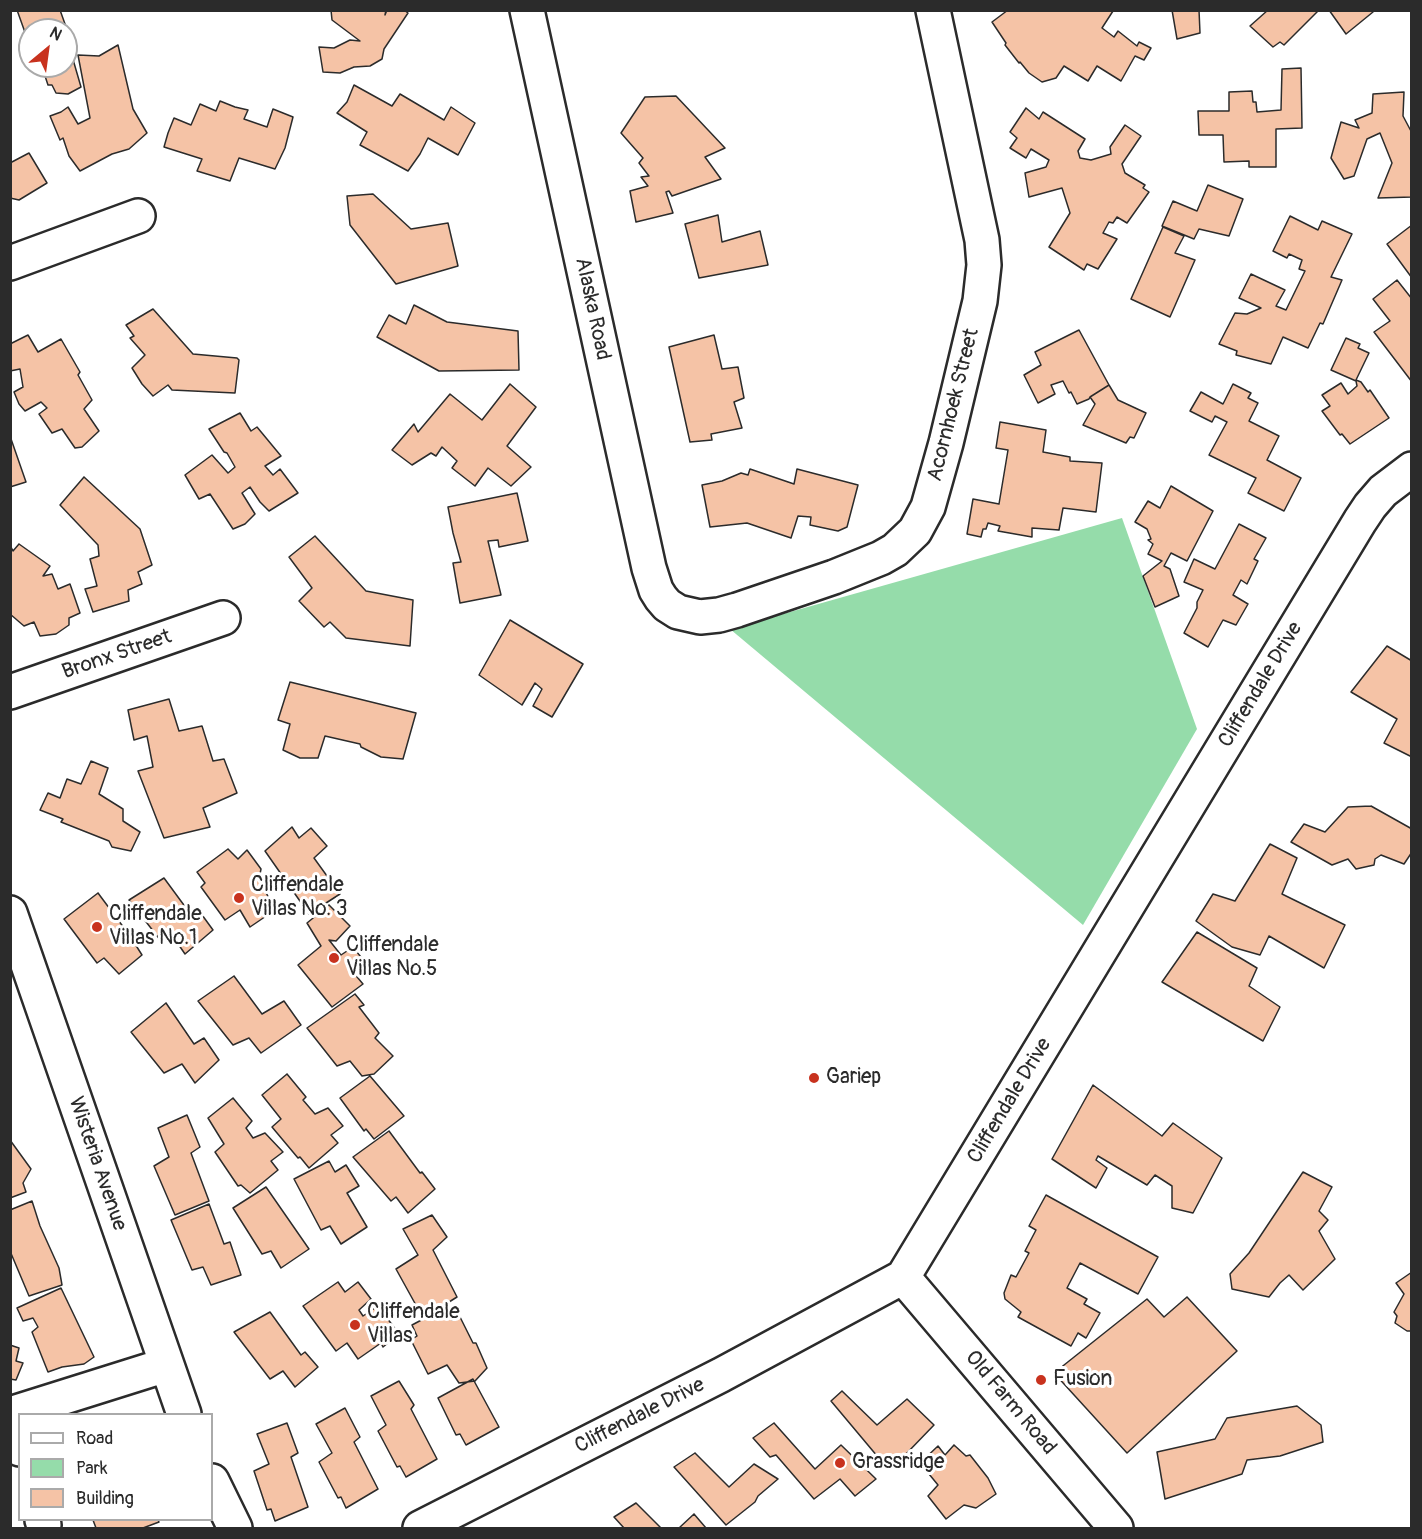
<!DOCTYPE html>
<html>
<head>
<meta charset="utf-8">
<style>
  body { margin:0 }
  #map { position:relative; width:1422px; height:1539px; overflow:hidden; background:#fff; font-family:Pangolin,sans-serif }
  canvas { display:block }
  .frame { position:absolute; inset:0; border:12px solid #2b2b2b; pointer-events:none }
  .legend { position:absolute; left:18px; top:1413px; width:195px; height:108px; box-sizing:border-box; background:#fff; border:2px solid #aaa; margin:0; padding:8px 10px; list-style:none; font-size:18px; color:#2b2b2b }
  .legend li { display:flex; align-items:center; gap:12px; height:30px }
  .legend b { width:30px; border:2px solid #aaa }
  .north { position:absolute; left:18px; top:18px; width:60px; height:60px; box-sizing:border-box; background:#fff; border:2px solid #aaa; border-radius:50%; rotate:29deg; font-size:16px; font-weight:700; line-height:24px; text-align:center; color:#2b2b2b }
  .north::after { content:''; display:block; margin:auto; width:21px; height:27px; background:#c8321e; clip-path:polygon(50% 0,100% 100%,50% 72%,0 100%) }
</style>
</head>
<body>
<div id="map">
<canvas width="1422" height="1539"></canvas>
<div class="frame"></div>
<ul class="legend">
<li><b style="height:8px;background:#fff"></b>Road</li>
<li><b style="height:16px;background:#95dcaa"></b>Park</li>
<li><b style="height:16px;background:#f5c3a6"></b>Building</li>
</ul>
<div class="north">N</div>
</div>
<script>
const ctx = document.querySelector('canvas').getContext('2d');
ctx.lineJoin = 'round';
function fillPath(path, color) {
  ctx.fillStyle = color;
  ctx.fill(path, 'evenodd');
}
function toPath(rows) {
  const path = new Path2D();
  for (const r of rows) {
    path.moveTo(r[0], r[1]);
    for (let i = 2; i < r.length; i += 2) path.lineTo(r[i], r[i + 1]);
  }
  return path;
}
function stroke(path, color, width, dash) {
  ctx.strokeStyle = color;
  ctx.lineWidth = width;
  ctx.lineCap = dash ? 'butt' : 'round';
  ctx.setLineDash(dash || []);
  ctx.stroke(path);
}
function write(font, color, halo, rows, align = 'center') {
  ctx.font = font + ' Pangolin,sans-serif';
  ctx.lineWidth = 6;
  ctx.setLineDash([]);
  ctx.textBaseline = 'middle';
  ctx.strokeStyle = halo;
  ctx.fillStyle = color;
  for (const [text, x, y, turn = 0] of rows) {
    ctx.save();
    ctx.translate(x, y);
    ctx.rotate((+turn || 0) * Math.PI / 180);
    ctx.textAlign = isNaN(turn) ? turn : align;
    if (halo) ctx.strokeText(text, 0, 0);
    ctx.fillText(text, 0, 0);
    ctx.restore();
  }
}
fillPath(toPath([
  [1122,518,1197,729,1083,925,730,629]
]), '#95dcaa');
const building = toPath([
  [17,10,60,10,65,24,52,30,30,30,30,37,27,38,17,10],
  [331,10,386,10,385,15,387,10,404,10,408,13,384,49,382,59,370,66,354,67,340,73,323,72,319,47,334,48,350,40,360,41,332,20,331,10],
  [1008,10,1112,10,1113,11,1102,28,1114,37,1118,31,1137,46,1139,42,1151,48,1144,60,1135,56,1121,81,1097,66,1088,81,1064,66,1056,78,1042,82,1029,73,1020,62,1019,63,1005,45,1006,43,992,22,1008,10],
  [1172,10,1199,10,1200,33,1177,39,1172,10],
  [1268,10,1319,10,1284,45,1280,42,1273,47,1250,26,1268,10],
  [1329,10,1372,10,1373,12,1346,34,1329,10],
  [118,45,133,109,147,133,129,149,112,154,80,171,69,156,63,138,60,140,50,116,61,112,68,107,78,124,90,118,78,55,99,56,118,45],
  [72,56,81,87,68,94,56,93,52,85,48,85,44,73,50,72,48,66,66,66,66,60,72,56],
  [1301,68,1302,128,1276,129,1276,167,1249,167,1249,161,1224,162,1223,135,1199,135,1198,111,1229,111,1229,92,1252,91,1253,102,1256,102,1257,112,1281,110,1282,69,1301,68],
  [354,85,392,106,400,94,444,120,451,107,475,123,458,155,428,138,420,154,408,171,360,145,367,132,337,113,347,102,354,85],
  [1404,92,1403,116,1412,133,1412,197,1378,198,1392,163,1380,133,1367,139,1354,176,1344,179,1331,158,1341,122,1359,128,1355,120,1372,113,1373,94,1404,92],
  [676,96,725,148,705,157,721,179,672,196,669,191,666,192,673,213,636,222,630,191,648,186,641,177,649,176,639,163,643,158,621,133,645,97,676,96],
  [220,101,235,107,248,110,244,119,267,127,273,109,293,117,285,148,275,169,239,158,230,181,197,171,202,159,164,147,168,133,174,118,191,125,200,104,216,111,220,101],
  [1026,108,1039,119,1043,112,1085,139,1078,151,1080,158,1091,160,1111,154,1110,147,1125,125,1141,136,1122,164,1125,173,1145,185,1143,188,1149,192,1127,223,1117,217,1113,223,1109,222,1103,233,1117,239,1098,269,1087,264,1084,270,1049,247,1070,213,1062,188,1029,197,1025,173,1046,167,1049,160,1031,149,1026,158,1010,148,1017,138,1010,132,1026,108],
  [29,153,47,183,19,200,10,198,10,163,29,153],
  [1208,185,1243,199,1229,236,1199,229,1194,239,1162,226,1173,201,1197,211,1208,185],
  [373,194,411,229,448,223,458,266,396,284,350,225,347,196,373,194],
  [718,215,722,242,760,231,768,265,699,278,685,224,718,215],
  [1290,216,1318,230,1322,221,1352,234,1331,277,1342,280,1323,324,1320,323,1308,348,1283,337,1271,364,1236,355,1237,351,1219,344,1235,313,1247,314,1261,308,1239,298,1251,274,1285,290,1276,306,1286,310,1305,271,1299,269,1302,260,1289,254,1287,258,1273,251,1290,216],
  [1412,225,1412,278,1387,244,1412,225],
  [1163,227,1184,236,1175,253,1195,260,1170,317,1131,299,1163,227],
  [1397,280,1412,299,1412,382,1374,332,1390,321,1373,299,1397,280],
  [414,305,447,322,518,331,519,370,439,371,377,337,389,315,406,324,414,305],
  [153,309,193,354,237,358,239,360,235,393,172,390,168,385,153,396,142,384,132,368,145,355,130,338,134,336,126,325,153,309],
  [1079,330,1109,385,1090,397,1089,399,1077,404,1071,392,1069,393,1063,381,1051,385,1055,394,1038,403,1024,375,1041,365,1035,352,1079,330],
  [28,335,38,352,61,339,80,372,78,375,92,400,84,409,99,431,82,447,75,448,62,429,52,433,39,414,47,408,41,402,25,411,19,404,14,392,23,387,20,369,10,371,10,344,28,335],
  [714,335,722,369,738,367,744,398,734,402,742,428,711,434,712,440,690,442,669,347,714,335],
  [1346,338,1360,344,1358,348,1369,353,1356,380,1361,382,1368,392,1370,390,1389,418,1350,444,1342,434,1340,435,1322,411,1330,406,1322,395,1341,383,1348,394,1357,386,1356,381,1331,370,1346,338],
  [510,384,536,407,507,446,531,467,511,486,488,468,475,486,452,468,457,461,442,447,436,456,431,453,412,465,392,450,414,424,418,432,450,394,482,420,510,384],
  [1233,384,1251,393,1248,398,1258,403,1249,421,1279,436,1267,460,1301,478,1284,511,1248,493,1256,478,1209,455,1227,422,1215,416,1212,422,1190,411,1201,392,1223,404,1233,384],
  [1109,385,1118,400,1146,413,1134,438,1130,437,1126,443,1083,425,1095,404,1090,397,1109,385],
  [240,413,251,431,257,427,281,456,265,466,273,475,280,469,298,493,269,511,260,502,250,487,242,493,255,514,245,524,233,529,210,494,199,499,185,475,212,455,228,473,235,467,227,453,224,452,209,429,240,413],
  [1000,422,1046,430,1043,452,1070,457,1070,461,1102,463,1096,512,1063,508,1059,530,1032,528,1032,537,998,531,1000,526,988,523,986,529,983,529,981,537,967,534,973,499,999,504,1008,450,996,448,1000,422],
  [10,436,26,482,10,487,10,436],
  [750,469,794,484,797,469,858,485,847,527,838,531,810,525,811,517,798,516,791,538,747,523,710,527,702,485,722,481,741,473,748,475,750,469],
  [84,477,140,529,152,565,138,572,142,584,128,590,129,601,93,612,85,589,97,586,90,559,99,556,98,545,60,505,84,477],
  [1171,486,1213,511,1187,561,1171,553,1164,566,1170,569,1179,596,1155,607,1143,576,1162,561,1148,554,1153,544,1148,540,1151,539,1147,529,1135,522,1148,501,1160,508,1171,486],
  [517,493,528,541,499,547,498,540,488,541,501,595,460,603,453,563,461,562,453,533,448,507,517,493],
  [1239,524,1266,538,1254,559,1258,561,1247,584,1241,580,1233,595,1248,604,1236,625,1223,620,1208,647,1184,633,1197,608,1197,602,1203,590,1184,582,1194,559,1215,569,1239,524],
  [315,536,366,591,413,600,410,646,346,638,330,622,324,627,299,601,312,588,289,557,315,536],
  [19,544,50,566,43,576,52,574,58,589,70,584,80,613,69,618,69,625,56,634,40,636,34,622,24,626,10,614,10,545,13,551,19,544],
  [510,620,583,664,552,717,533,706,542,689,535,683,522,705,479,675,510,620],
  [1387,646,1412,661,1412,757,1384,743,1397,719,1351,692,1387,646],
  [290,682,416,713,403,759,381,757,361,747,360,744,325,736,318,758,300,758,283,750,290,724,278,720,290,682],
  [169,699,179,731,202,726,213,761,224,759,237,793,203,808,210,827,164,838,138,771,153,767,147,736,134,740,128,710,169,699],
  [91,761,108,768,99,794,123,809,123,821,140,832,131,851,112,847,109,841,61,822,63,819,40,810,48,793,60,798,67,779,81,784,91,761],
  [1371,806,1412,829,1412,852,1404,864,1381,855,1375,859,1374,865,1356,869,1348,859,1332,865,1291,842,1304,824,1325,832,1348,807,1371,806],
  [292,827,299,838,311,828,327,846,314,858,340,894,309,914,265,851,292,827],
  [1270,844,1297,858,1282,894,1345,925,1324,968,1269,936,1260,955,1232,947,1196,921,1213,894,1235,901,1270,844],
  [228,849,238,859,247,850,261,869,259,879,275,910,250,927,240,910,225,920,201,887,205,883,197,872,228,849],
  [164,878,189,912,197,908,213,930,185,954,172,935,161,941,129,900,164,878],
  [98,893,130,936,142,955,119,974,104,958,97,963,64,919,98,893],
  [329,905,350,926,336,941,329,940,341,955,353,947,364,961,352,971,363,984,332,1007,298,965,321,946,307,923,329,905],
  [1197,932,1257,968,1249,986,1280,1007,1263,1041,1162,982,1197,932],
  [234,976,262,1014,284,1001,301,1025,261,1053,249,1038,233,1045,198,1001,234,976],
  [355,994,364,1005,359,1007,379,1033,375,1038,393,1056,374,1074,362,1076,350,1061,337,1066,307,1028,355,994],
  [166,1003,194,1044,204,1038,219,1060,195,1083,182,1064,164,1073,131,1032,166,1003],
  [287,1074,306,1097,303,1100,315,1114,328,1108,343,1126,331,1135,338,1143,309,1168,300,1157,298,1158,272,1127,281,1119,262,1095,287,1074],
  [370,1076,404,1116,374,1139,366,1129,364,1131,340,1098,370,1076],
  [1093,1085,1162,1136,1173,1123,1222,1158,1193,1213,1172,1208,1172,1186,1155,1175,1147,1185,1098,1156,1096,1160,1107,1168,1096,1188,1052,1159,1093,1085],
  [233,1098,252,1121,246,1128,253,1138,265,1133,283,1152,271,1161,278,1170,250,1193,241,1185,238,1186,215,1152,224,1144,208,1118,233,1098],
  [187,1115,200,1147,191,1153,209,1201,175,1215,154,1166,169,1157,158,1128,187,1115],
  [389,1131,420,1173,422,1172,435,1189,408,1213,396,1197,391,1201,353,1157,389,1131],
  [10,1140,31,1169,23,1183,26,1192,10,1198,10,1140],
  [329,1161,335,1172,346,1165,359,1186,347,1193,367,1227,341,1244,330,1226,321,1230,294,1179,329,1161],
  [1303,1172,1332,1187,1319,1211,1328,1220,1319,1231,1335,1259,1303,1290,1289,1275,1280,1283,1269,1297,1232,1289,1230,1274,1249,1253,1303,1172],
  [266,1187,309,1249,281,1268,271,1251,262,1254,233,1208,266,1187],
  [1046,1195,1158,1257,1138,1294,1080,1263,1067,1288,1087,1299,1084,1304,1100,1313,1086,1338,1078,1333,1071,1346,1018,1317,1021,1312,1005,1299,1004,1293,1011,1275,1016,1277,1029,1253,1025,1251,1036,1230,1029,1226,1046,1195],
  [32,1201,40,1226,59,1268,62,1285,29,1296,10,1251,10,1210,32,1201],
  [209,1204,224,1244,230,1242,241,1275,211,1285,203,1267,192,1270,171,1220,209,1204],
  [432,1215,447,1237,433,1250,457,1297,425,1317,419,1306,417,1307,396,1269,418,1255,403,1229,432,1215],
  [1412,1272,1412,1331,1407,1331,1395,1323,1397,1316,1394,1312,1404,1294,1396,1283,1412,1272],
  [338,1282,345,1292,358,1282,371,1299,359,1310,363,1316,378,1306,399,1334,383,1347,381,1343,358,1359,347,1343,336,1351,303,1306,338,1282],
  [61,1288,94,1357,84,1364,62,1367,48,1372,32,1332,38,1327,33,1318,23,1321,17,1308,61,1288],
  [1187,1297,1237,1351,1127,1453,1054,1373,1147,1299,1164,1317,1187,1297],
  [446,1307,452,1320,460,1317,473,1343,476,1343,487,1368,475,1381,459,1383,447,1365,428,1374,411,1340,417,1336,412,1325,446,1307],
  [270,1312,301,1355,305,1352,318,1367,295,1387,283,1371,270,1379,234,1332,270,1312],
  [10,1345,19,1348,16,1361,23,1363,16,1380,10,1379,10,1345],
  [473,1379,499,1427,466,1445,460,1434,456,1435,438,1398,473,1379],
  [399,1381,414,1405,411,1409,437,1459,406,1477,400,1466,397,1467,378,1431,386,1425,371,1396,399,1381],
  [842,1391,877,1425,907,1399,934,1425,906,1454,888,1469,831,1401,842,1391],
  [1297,1406,1321,1425,1323,1442,1280,1456,1247,1460,1242,1474,1165,1499,1157,1452,1215,1439,1227,1418,1297,1406],
  [345,1408,360,1437,354,1442,378,1489,346,1508,341,1497,338,1498,319,1462,332,1453,316,1424,345,1408],
  [287,1423,298,1453,291,1457,308,1507,275,1521,271,1509,267,1510,254,1471,269,1464,257,1434,287,1423],
  [774,1423,815,1469,841,1445,876,1479,855,1496,840,1479,814,1499,776,1455,770,1457,753,1438,774,1423],
  [954,1445,966,1456,970,1455,988,1478,996,1494,976,1508,964,1505,946,1519,928,1496,938,1485,920,1463,938,1446,945,1455,954,1445],
  [695,1453,729,1487,754,1464,778,1479,758,1496,755,1502,726,1525,674,1467,695,1453],
  [636,1503,661,1528,624,1528,614,1517,636,1503],
  [694,1514,706,1528,679,1528,694,1514],
  [93,1520,158,1520,159,1522,143,1528,96,1528,93,1520]
]);
fillPath(building, '#f5c3a6');
stroke(building, '#2b2b2b', 1.5);
const minor = toPath([
  [527,10,649,568,656,590,661,598,667,605,678,612,700,617,719,615,737,610,834,577,881,558,895,550,915,531,928,507,946,443,980,301,984,265,982,240,933,10],
  [10,263,138,216],
  [10,692,223,618],
  [10,913,184,1414],
  [903,1277,1116,1528],
  [10,1414,166,1365],
  [10,1421,20,1449],
  [212,1481,235,1528],
  [42,1520,44,1525],
  [420,1528,721,1375,903,1277,1360,521,1370,506,1383,491,1412,469]
]);
stroke(minor, '#2b2b2b', 38);
stroke(minor, '#fff', 33);
for (const [x, y, r, color] of [
  [239,898,6,"#c8321e"],
  [97,927,6,"#c8321e"],
  [334,958,6,"#c8321e"],
  [814,1078,6,"#c8321e"],
  [355,1325,6,"#c8321e"],
  [1041,1380,6,"#c8321e"],
  [840,1463,6,"#c8321e"]
]) {
  const dot = new Path2D();
  dot.arc(x, y, r, 0, 2 * Math.PI);
  ctx.fillStyle = color;
  ctx.fill(dot);
  stroke(dot, '#fff', 2);
}
write('21px', '#2b2b2b', '#fff', [
  ["Alaska Road",592,309,78],
  ["Acornhoek Street",954,405,-76],
  ["Bronx Street",117,655,-19],
  ["Cliffendale Drive",1261,685,-59],
  ["Cliffendale Drive",1010,1101,-59],
  ["Wisteria Avenue",97,1164,71],
  ["Old Farm Road",1010,1403,50],
  ["Cliffendale Drive",640,1416,-27]
]);
write('21px', '#2b2b2b', '#fff', [
  ["Cliffendale",251,886],
  ["Villas No. 3",251,910],
  ["Cliffendale",109,915],
  ["Villas No.1",109,939],
  ["Cliffendale",346,946],
  ["Villas No.5",346,970],
  ["Gariep",826,1078],
  ["Cliffendale",367,1313],
  ["Villas",367,1337],
  ["Fusion",1053,1380],
  ["Grassridge",852,1463]
], 'left');
</script>
</body>
</html>
